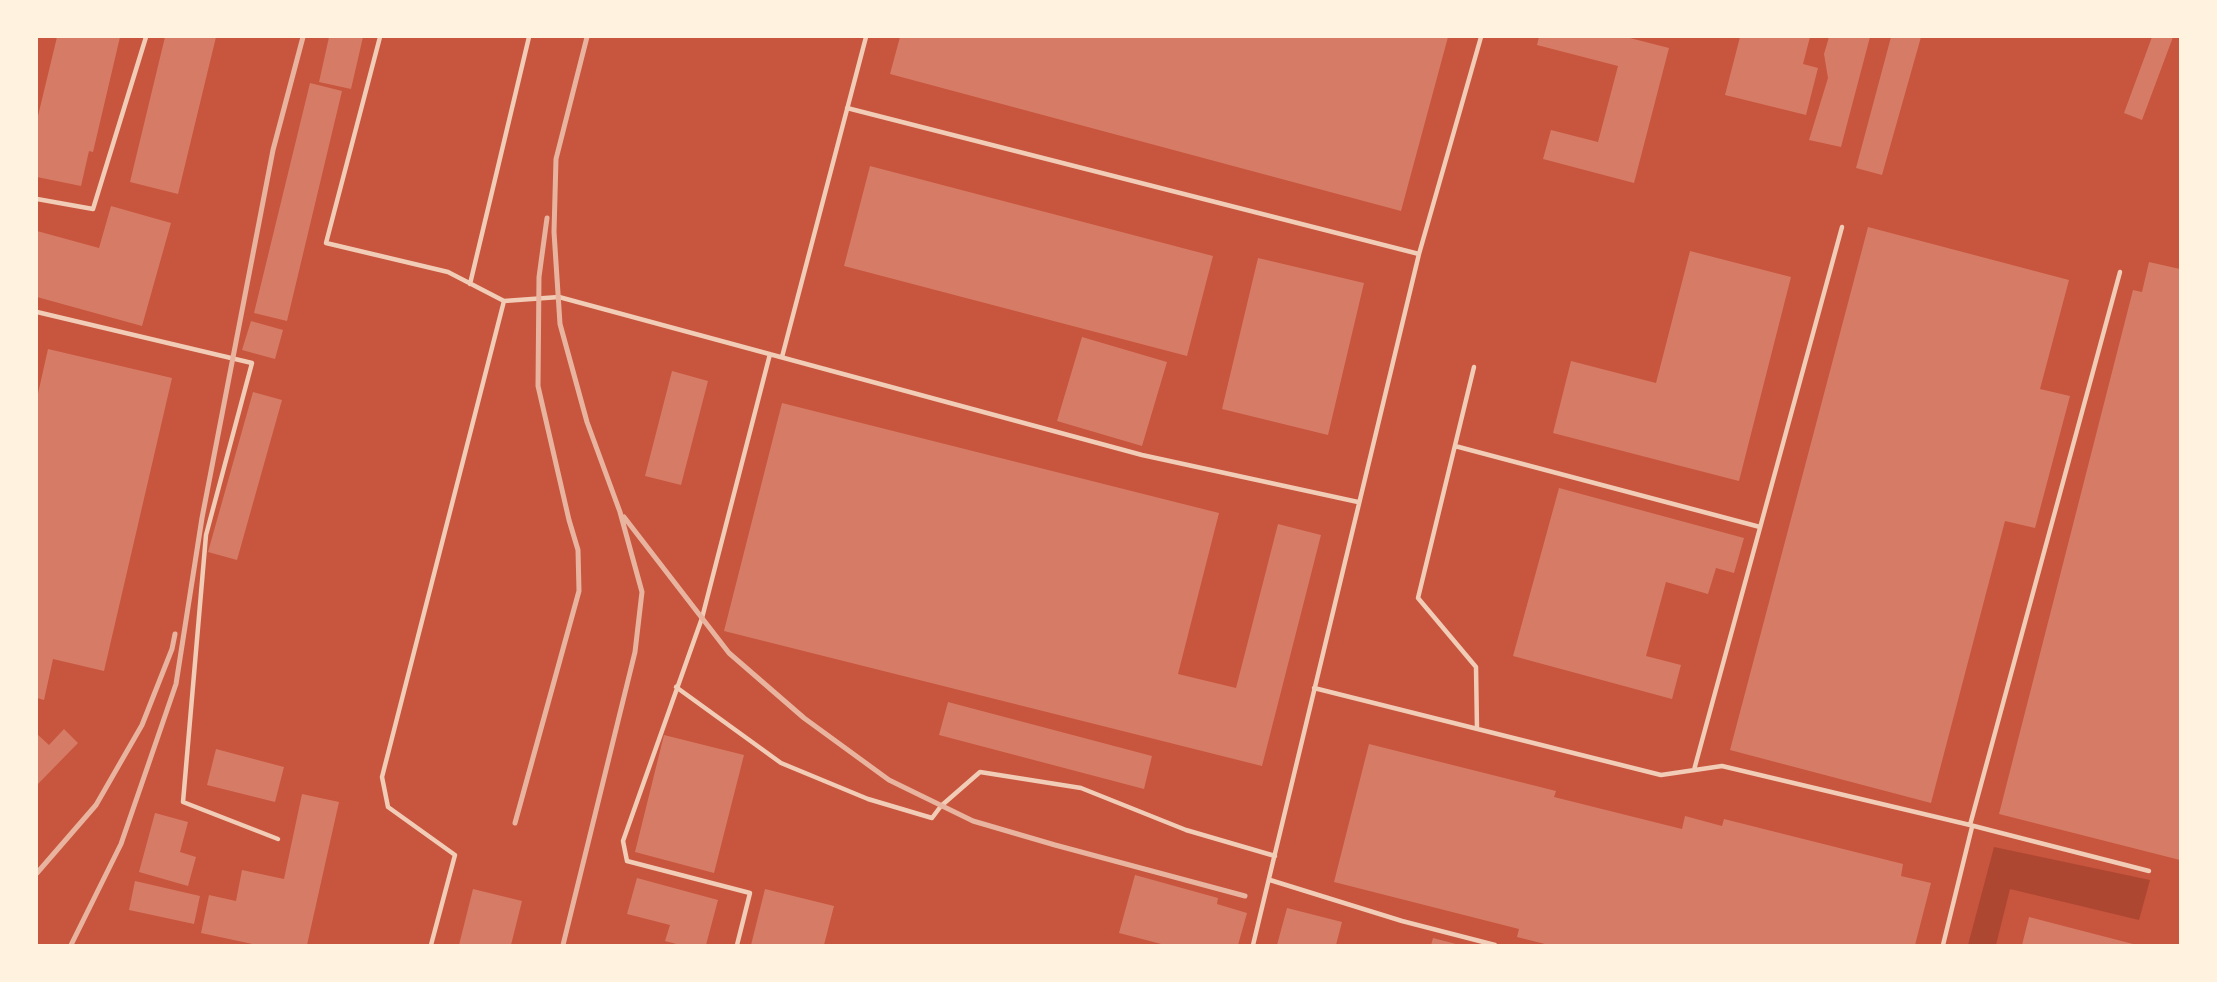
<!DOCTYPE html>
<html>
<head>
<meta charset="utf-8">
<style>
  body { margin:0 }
  #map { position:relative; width:2217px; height:982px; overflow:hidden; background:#c8553d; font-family:Lato,sans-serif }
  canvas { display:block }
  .frame { position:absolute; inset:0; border:38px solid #fff3e0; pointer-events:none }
</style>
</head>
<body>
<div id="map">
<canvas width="2217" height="982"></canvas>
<div class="frame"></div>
</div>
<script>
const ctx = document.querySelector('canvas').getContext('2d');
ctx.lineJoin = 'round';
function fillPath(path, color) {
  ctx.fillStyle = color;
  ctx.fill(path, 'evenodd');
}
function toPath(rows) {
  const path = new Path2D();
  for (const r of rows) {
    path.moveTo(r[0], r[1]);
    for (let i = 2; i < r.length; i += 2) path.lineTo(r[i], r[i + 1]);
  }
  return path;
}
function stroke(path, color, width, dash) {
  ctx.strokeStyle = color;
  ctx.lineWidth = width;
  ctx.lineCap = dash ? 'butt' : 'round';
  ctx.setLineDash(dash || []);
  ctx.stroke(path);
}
fillPath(toPath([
  [1994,847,2150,880,2139,920,2010,889,1996,945,1968,945]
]), '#ae4732');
fillPath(toPath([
  [57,37,120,37,93,152,89,151,81,186,37,177,37,120],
  [165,37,216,37,178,194,130,182],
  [329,37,363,37,351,89,319,82],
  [900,37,1448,37,1401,211,890,74],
  [1539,37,1626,37,1669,48,1634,183,1543,159,1551,130,1598,142,1618,66,1537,45],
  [1740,37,1810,37,1803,64,1818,68,1806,115,1725,95],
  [1829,37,1870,37,1841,147,1809,140,1828,78,1824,54],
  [1891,37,1921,37,1882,175,1856,168],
  [2152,37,2173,37,2142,120,2124,113],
  [310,83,342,91,287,321,254,313],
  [870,166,1213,256,1187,356,844,266],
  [111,206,171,223,142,326,37,297,37,231,99,248],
  [1868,227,2069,280,2040,389,2070,396,2035,528,2005,521,1931,803,1730,750],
  [1690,251,1791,277,1739,481,1553,433,1571,361,1656,383],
  [1258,258,1364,283,1328,435,1222,409],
  [2149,262,2180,269,2180,860,1999,814,2133,290,2142,292],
  [251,321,283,330,275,359,242,350],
  [1082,337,1167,362,1142,446,1057,421],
  [48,349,172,378,104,671,53,659,44,700,37,698,37,398],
  [672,371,708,381,681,485,645,476],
  [253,392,282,400,237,560,208,552],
  [782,403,1219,513,1178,674,1236,688,1278,524,1321,535,1262,766,724,631],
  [1559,488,1744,538,1734,573,1716,568,1708,594,1666,582,1646,656,1681,665,1672,699,1513,656],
  [948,702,1152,756,1144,789,939,735],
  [64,729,78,743,37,785,37,734,49,745],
  [664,735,744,755,714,873,635,852],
  [1369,744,1556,791,1554,797,1682,829,1685,816,1722,826,1724,819,1903,864,1901,876,1931,883,1915,945,1549,945,1517,937,1519,929,1334,882],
  [216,749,284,767,275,802,207,785],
  [302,794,339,802,307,945,257,945,201,933,209,895,236,901,242,870,284,879],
  [155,813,188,822,180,852,196,857,188,886,139,872],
  [1135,875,1218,898,1217,904,1247,913,1238,945,1165,945,1119,933],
  [637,878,718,900,706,945,680,945,665,941,670,925,627,914],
  [135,881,200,896,194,924,129,910],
  [473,889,522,901,511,945,459,945],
  [765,889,834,906,824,945,751,945],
  [1287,908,1342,922,1336,945,1277,945],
  [2029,917,2133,944,2133,945,2022,945],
  [1433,938,1456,944,1456,945,1431,945]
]), '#d67c66');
stroke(toPath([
  [380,37,326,243,448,272,504,301,559,297,1142,455,1358,502],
  [847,108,1419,254],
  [37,199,93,209,146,37],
  [470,284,529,37],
  [37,312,252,363,206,535,183,802,278,839],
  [782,357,866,37],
  [1474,367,1418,598,1476,667,1477,729],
  [1455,446,1760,527],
  [676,687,781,763,868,799,932,818,941,806,980,772,1081,788,1186,830,1275,856],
  [1314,688,1661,775,1722,766,1970,825,2149,871],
  [1694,770,1842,227],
  [1970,825,2120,272],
  [1270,880,1402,921,1495,945],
  [431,945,455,855,388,807,382,777,504,301],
  [737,945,750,893,627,861,623,841,702,618,770,354],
  [1253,945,1419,254,1481,37],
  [1943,945,1972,827]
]), '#f1ccb7', 4.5);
stroke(toPath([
  [624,517,729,653,804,718,889,780,973,821,1055,845,1245,896],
  [515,823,579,591,578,550,569,520,538,386,539,277,547,218],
  [37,873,96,805,142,725,172,649,175,634],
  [71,945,121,844,176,684,202,518,273,150,303,37],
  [563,945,635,652,642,592,620,512,587,422,560,324,554,232,556,159,587,37]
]), '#e9b49f', 5);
</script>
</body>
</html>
